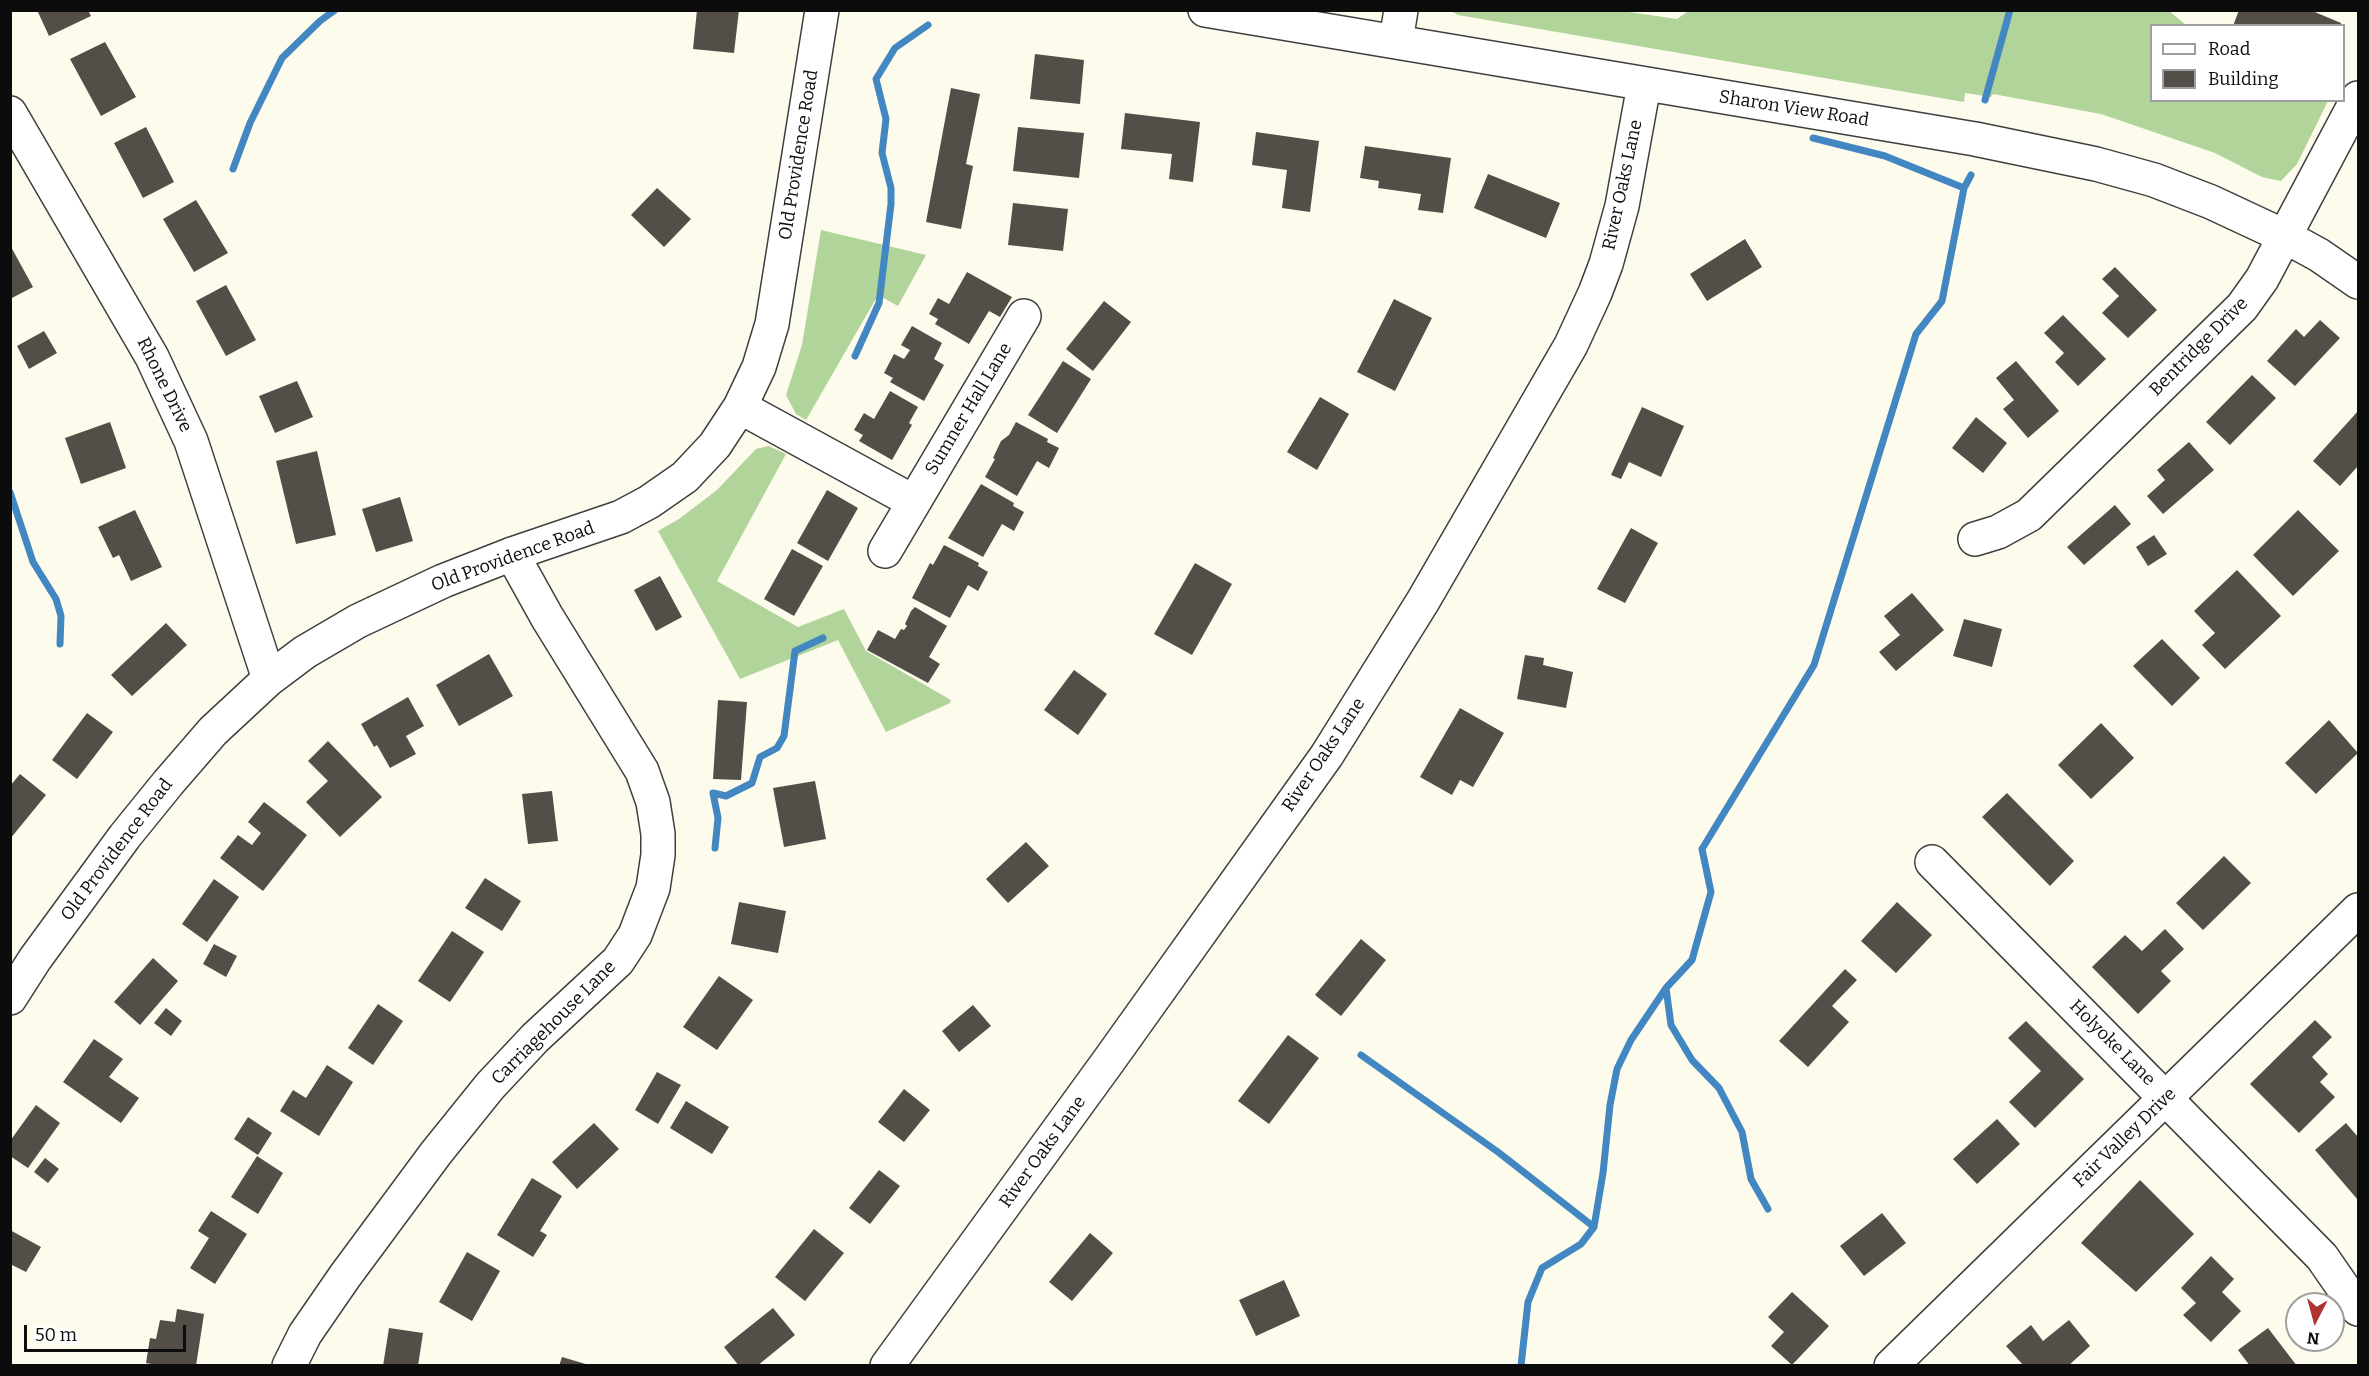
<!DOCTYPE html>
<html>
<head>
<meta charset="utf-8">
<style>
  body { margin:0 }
  #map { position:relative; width:2369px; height:1376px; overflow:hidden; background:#fdfbec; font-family:Bitter,serif }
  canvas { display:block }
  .frame { position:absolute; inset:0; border:12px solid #0c0c0c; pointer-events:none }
  .legend { position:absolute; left:2150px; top:24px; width:195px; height:78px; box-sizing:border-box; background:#fff; border:2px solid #9e9e9e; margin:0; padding:8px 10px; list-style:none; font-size:18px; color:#0c0c0c }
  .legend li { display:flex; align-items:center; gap:12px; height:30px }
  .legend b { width:30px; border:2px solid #9e9e9e }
  .north { position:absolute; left:2285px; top:1292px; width:60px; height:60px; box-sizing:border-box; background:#fff; border:2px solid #9e9e9e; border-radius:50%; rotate:186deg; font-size:16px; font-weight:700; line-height:24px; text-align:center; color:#0c0c0c }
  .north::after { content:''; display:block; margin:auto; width:21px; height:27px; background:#b03230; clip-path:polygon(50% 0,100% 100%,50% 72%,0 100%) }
  .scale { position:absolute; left:24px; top:1325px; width:162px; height:27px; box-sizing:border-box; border:3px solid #0c0c0c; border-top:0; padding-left:8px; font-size:18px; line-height:21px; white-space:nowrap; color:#0c0c0c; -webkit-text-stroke:4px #fff; paint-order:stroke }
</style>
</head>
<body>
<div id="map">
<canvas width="2369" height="1376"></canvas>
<div class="frame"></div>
<ul class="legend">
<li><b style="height:8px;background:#fff"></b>Road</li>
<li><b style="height:16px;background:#544e49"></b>Building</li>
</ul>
<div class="north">N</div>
<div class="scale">50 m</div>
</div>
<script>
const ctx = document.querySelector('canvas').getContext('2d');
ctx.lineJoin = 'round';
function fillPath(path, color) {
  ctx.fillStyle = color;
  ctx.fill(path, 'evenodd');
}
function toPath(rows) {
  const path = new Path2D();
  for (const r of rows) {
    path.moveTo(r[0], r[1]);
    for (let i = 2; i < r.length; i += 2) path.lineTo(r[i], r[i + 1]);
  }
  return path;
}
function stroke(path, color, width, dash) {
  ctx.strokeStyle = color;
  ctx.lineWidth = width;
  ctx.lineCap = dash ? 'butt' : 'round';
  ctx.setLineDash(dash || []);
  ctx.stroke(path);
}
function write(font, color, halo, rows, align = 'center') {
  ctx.font = font + ' Bitter,serif';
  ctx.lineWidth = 6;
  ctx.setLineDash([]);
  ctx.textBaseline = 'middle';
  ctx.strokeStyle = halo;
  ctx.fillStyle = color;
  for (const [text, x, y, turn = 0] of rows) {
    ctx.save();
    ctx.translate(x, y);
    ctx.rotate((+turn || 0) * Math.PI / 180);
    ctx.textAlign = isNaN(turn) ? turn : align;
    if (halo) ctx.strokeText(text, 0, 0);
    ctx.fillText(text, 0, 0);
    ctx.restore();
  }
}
fillPath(toPath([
  [1622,11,1677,19,1690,10,2169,11,2186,25,2152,26,2152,100,2328,101,2297,164,2281,181,2262,177,2215,153,2101,114,1993,94,1991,97,1965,93,1964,102,1458,15,1451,11],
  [821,230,926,255,898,306,878,295,806,420,796,414,786,395,802,345],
  [769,446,786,454,717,581,798,627,844,609,866,651,951,700,950,703,886,732,838,640,740,679,658,531,679,519,717,490,756,449]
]), '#b0d49a');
stroke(toPath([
  [1985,100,2010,10],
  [1813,138,1885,156,1964,188],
  [233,169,250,123,282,58,320,21,335,10],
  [855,356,879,303,891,204,891,188,882,153,886,119,876,79,895,48,928,25],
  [10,492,33,562,56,599,61,616,60,644],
  [715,848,718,818,713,793,726,796,752,783,760,757,777,748,784,736,795,651,823,638],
  [1666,988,1671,1025,1692,1060,1719,1088,1742,1132,1751,1179,1768,1209],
  [1361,1055,1498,1152,1594,1227],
  [1521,1366,1528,1302,1542,1268,1581,1244,1594,1227,1603,1173,1610,1105,1617,1069,1631,1040,1666,988,1692,960,1711,892,1702,849,1814,665,1916,334,1942,301,1964,188,1971,175]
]), '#4287c1', 7);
fillPath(toPath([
  [37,10,88,10,91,16,49,36],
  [697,10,739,10,734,53,693,49],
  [2239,10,2310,10,2341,23,2341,26,2233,26],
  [105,42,136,97,101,116,70,59],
  [1035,54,1084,60,1080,104,1030,99],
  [951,88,980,94,966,164,973,166,961,229,926,222],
  [1125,113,1200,122,1193,182,1169,179,1172,154,1121,149],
  [146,127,174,182,143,198,114,143],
  [1018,127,1084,133,1079,178,1013,171],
  [1256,132,1319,141,1310,212,1282,208,1287,170,1252,165],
  [1365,146,1451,158,1443,213,1418,210,1421,194,1378,188,1379,181,1360,178],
  [1488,174,1560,203,1546,238,1474,208],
  [657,188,691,219,664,247,631,215],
  [196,200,228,253,194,272,163,219],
  [1013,203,1068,209,1063,251,1008,245],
  [1745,239,1762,267,1707,301,1690,274],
  [10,245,33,287,10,299],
  [2115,267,2157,310,2128,338,2102,313,2119,296,2102,279],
  [967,272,1012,297,1000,317,989,311,969,344,935,324,938,319,929,314,938,298,949,304],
  [226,285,256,340,226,356,196,301],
  [1394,299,1432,318,1395,391,1357,372],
  [1104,301,1131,322,1093,371,1066,349],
  [2063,315,2106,359,2078,386,2055,362,2064,353,2044,333],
  [2320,320,2340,338,2295,386,2267,361,2296,329,2304,337],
  [912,326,942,343,934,359,944,365,924,401,890,382,893,378,884,373,894,354,904,359,910,350,901,345],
  [44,331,57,353,29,369,17,346],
  [1063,361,1091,379,1057,433,1028,415],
  [2016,361,2059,411,2028,438,2003,409,2014,400,1996,378],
  [2252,375,2276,398,2230,445,2206,422],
  [297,381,313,417,275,433,259,396],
  [890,391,918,407,909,423,912,425,892,460,859,441,863,435,854,430,864,413,874,419],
  [1320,397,1349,414,1317,470,1287,452],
  [1642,407,1684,426,1661,477,1629,462,1621,479,1611,475],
  [2358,411,2358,466,2340,486,2313,461],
  [1976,417,2007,443,1983,473,1952,448],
  [110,422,126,468,81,484,65,438],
  [1016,422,1048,439,1047,442,1059,448,1049,468,1037,461,1017,496,985,477,995,459,993,458,1001,441,1009,435],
  [2189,442,2214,470,2163,514,2147,496,2165,480,2157,470],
  [317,451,336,535,296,544,276,461],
  [981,484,1014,503,1013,506,1024,512,1014,531,1002,524,983,557,948,538],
  [827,490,858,508,828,561,797,543],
  [400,497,413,541,376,552,362,509],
  [2115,505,2131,524,2084,565,2067,547],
  [135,510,162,567,131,581,119,555,113,558,98,527],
  [2298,510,2339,551,2293,596,2253,555],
  [1631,528,1658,543,1625,603,1597,589],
  [2154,535,2167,554,2148,566,2136,547],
  [944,545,979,563,978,566,988,572,978,591,968,585,950,618,912,598,930,563,933,565],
  [792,549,823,566,794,616,764,599],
  [1195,563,1232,584,1192,655,1154,634],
  [2237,570,2281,616,2225,669,2202,645,2215,633,2194,611],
  [660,576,682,617,656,631,634,590],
  [1912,593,1944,630,1896,671,1879,652,1900,635,1884,616],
  [915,607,947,626,929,657,940,664,928,683,867,650,878,630,895,639,901,629,904,630,907,626,905,624,911,611],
  [1964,619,2002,629,1992,667,1953,656],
  [166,623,187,645,132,696,111,675],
  [2162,639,2200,678,2172,706,2133,666],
  [489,654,513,696,459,726,436,685],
  [1525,655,1544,658,1543,665,1573,672,1566,708,1517,699],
  [1074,670,1107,694,1078,735,1044,710],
  [408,697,424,726,406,736,416,754,390,768,377,745,374,747,361,724],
  [718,700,747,702,741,780,713,779],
  [1460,708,1504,733,1473,787,1460,780,1452,795,1420,777],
  [87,713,113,732,77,779,52,760],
  [2329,720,2358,753,2316,794,2285,763],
  [2101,723,2134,758,2091,799,2058,765],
  [328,741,382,797,340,837,306,802,328,781,308,761],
  [20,774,46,795,10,839,10,786],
  [815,781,826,839,784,847,773,788],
  [552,791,558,841,528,844,522,794],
  [2007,793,2074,861,2050,886,1982,817],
  [264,802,307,835,263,891,220,858,238,835,252,845,261,833,248,822],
  [1026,842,1049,866,1008,903,986,879],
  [2224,856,2251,883,2203,930,2176,903],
  [485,878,521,901,502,931,465,908],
  [214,879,239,897,207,942,182,924],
  [739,902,786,911,778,953,731,944],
  [1897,902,1932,935,1896,973,1861,941],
  [2165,929,2184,949,2161,971,2171,981,2138,1014,2092,967,2125,935,2142,951],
  [452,931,484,952,450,1002,418,981],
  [1361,939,1386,960,1341,1016,1315,995],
  [214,944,237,956,226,977,203,964],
  [153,958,178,981,140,1025,114,1002],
  [1845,969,1857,980,1832,1006,1849,1022,1808,1067,1779,1041],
  [719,976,753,1000,717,1050,683,1027],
  [378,1004,403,1021,373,1065,348,1048],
  [973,1005,991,1026,959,1052,942,1031],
  [166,1008,182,1021,171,1036,154,1023],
  [2315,1020,2332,1037,2312,1057,2328,1074,2320,1082,2335,1097,2299,1133,2250,1084],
  [2026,1021,2084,1079,2035,1128,2009,1102,2041,1071,2008,1038],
  [1288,1035,1319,1058,1269,1124,1238,1101],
  [94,1039,123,1059,109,1077,139,1098,121,1123,63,1082],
  [327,1065,353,1082,319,1136,280,1111,293,1090,306,1098],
  [657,1072,681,1085,658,1124,635,1110],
  [904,1089,930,1110,904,1142,878,1122],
  [686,1101,729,1127,712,1154,670,1128],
  [36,1105,60,1123,28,1168,10,1156,10,1141],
  [248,1117,272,1133,258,1155,234,1139],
  [1997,1119,2020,1144,1977,1184,1953,1159],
  [594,1123,619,1149,577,1189,552,1162],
  [2346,1123,2358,1137,2358,1200,2315,1150],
  [257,1156,283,1173,258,1214,231,1197],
  [45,1158,59,1169,48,1183,34,1172],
  [879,1170,900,1186,870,1224,849,1208],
  [532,1178,562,1196,540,1231,547,1235,533,1257,497,1235],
  [2140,1180,2194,1234,2136,1292,2081,1243],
  [211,1211,247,1234,215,1284,190,1268,209,1238,198,1231],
  [1882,1213,1906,1243,1864,1276,1840,1246],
  [814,1229,844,1253,805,1301,775,1277],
  [10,1230,41,1247,26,1272,10,1264],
  [1090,1233,1113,1253,1072,1301,1049,1282],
  [467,1252,500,1271,472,1321,439,1302],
  [2211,1256,2234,1279,2222,1292,2241,1311,2211,1342,2183,1315,2196,1303,2181,1288],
  [1284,1280,1300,1316,1256,1336,1239,1300],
  [1792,1292,1829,1326,1792,1365,1771,1346,1784,1332,1768,1317],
  [773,1308,795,1335,757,1366,739,1366,724,1347],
  [177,1309,204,1314,196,1366,163,1366,146,1363,150,1338,156,1339,160,1320,175,1322],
  [2069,1320,2090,1346,2068,1366,2024,1366,2006,1346,2031,1325,2043,1341],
  [389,1328,423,1333,418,1366,383,1366],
  [2268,1328,2297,1366,2250,1366,2238,1350],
  [562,1357,589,1365,589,1366,559,1366]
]), '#544e49');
const minor = toPath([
  [1205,10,1975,139,2096,164,2154,180,2211,202,2286,237,2319,255,2358,282],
  [1396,41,1401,10],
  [10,113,152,357,191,441,269,679],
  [740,407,914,502],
  [1975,539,1998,532,2029,515,2242,307,2262,279,2358,98],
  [885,551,1024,316],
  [1932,862,2322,1257,2358,1309],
  [10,998,35,959,125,836,168,783,213,731,269,679,305,652,358,621,443,581,512,554,621,517,649,502,685,477,715,445,740,407,759,367,772,324,822,10],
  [289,1366,305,1334,345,1276,436,1153,490,1086,535,1038,618,961,635,935,653,888,658,855,658,834,653,802,642,771,547,617,512,554],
  [887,1366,1110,1059,1327,755,1423,601,1571,345,1595,293,1606,264,1622,206,1644,85],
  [1891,1366,2358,910]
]);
stroke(minor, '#3f3f3f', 36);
stroke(minor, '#fff', 33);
write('18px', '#0c0c0c', '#fff', [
  ["Sharon View Road",1794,109,9],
  ["Old Providence Road",799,155,-81],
  ["River Oaks Lane",1623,185,-78],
  ["Bentridge Drive",2199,347,-45],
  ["Rhone Drive",164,385,64],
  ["Sumner Hall Lane",969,409,-59],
  ["Old Providence Road",513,557,-20],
  ["River Oaks Lane",1324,755,-56],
  ["Old Providence Road",117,850,-53],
  ["Carriagehouse Lane",554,1023,-45],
  ["Holyoke Lane",2112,1043,45],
  ["Fair Valley Drive",2125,1138,-44],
  ["River Oaks Lane",1043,1152,-54]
]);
</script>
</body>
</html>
